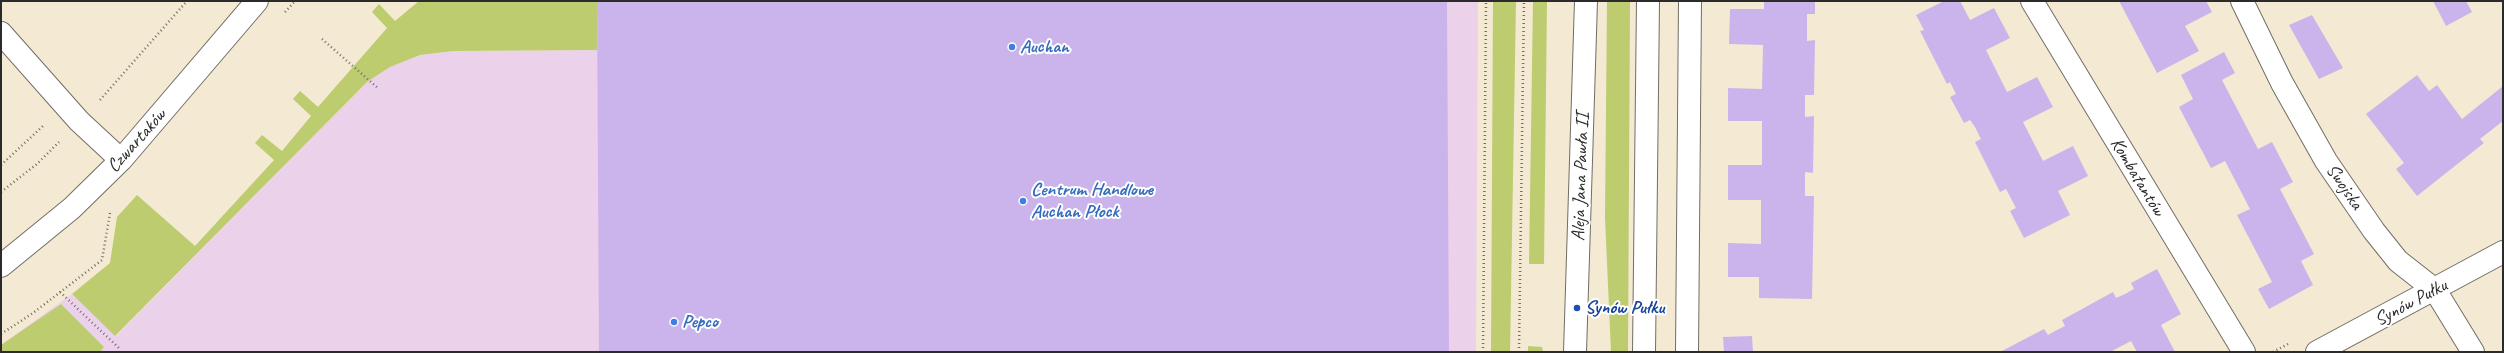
<!DOCTYPE html>
<html>
<head>
<meta charset="utf-8">
<style>
  body { margin:0 }
  #map { position:relative; width:2504px; height:353px; overflow:hidden; background:#f4e9d3; font-family:Caveat,sans-serif }
  canvas { display:block }
  .frame { position:absolute; inset:0; border:2px solid #2b2b2b; pointer-events:none }
</style>
</head>
<body>
<div id="map">
<canvas width="2504" height="353"></canvas>
<div class="frame"></div>
</div>
<script>
const ctx = document.querySelector('canvas').getContext('2d');
ctx.lineJoin = 'round';
function fillPath(path, color) {
  ctx.fillStyle = color;
  ctx.fill(path, 'evenodd');
}
function toPath(rows) {
  const path = new Path2D();
  for (const r of rows) {
    path.moveTo(r[0], r[1]);
    for (let i = 2; i < r.length; i += 2) path.lineTo(r[i], r[i + 1]);
  }
  return path;
}
function stroke(path, color, width, dash) {
  ctx.strokeStyle = color;
  ctx.lineWidth = width;
  ctx.lineCap = dash ? 'butt' : 'round';
  ctx.setLineDash(dash || []);
  ctx.stroke(path);
}
function write(font, color, halo, rows, align = 'center') {
  ctx.font = font + ' Caveat,sans-serif';
  ctx.lineWidth = 4;
  ctx.setLineDash([]);
  ctx.textBaseline = 'middle';
  ctx.strokeStyle = halo;
  ctx.fillStyle = color;
  for (const [text, x, y, turn = 0] of rows) {
    ctx.save();
    ctx.translate(x, y);
    ctx.rotate((+turn || 0) * Math.PI / 180);
    ctx.textAlign = isNaN(turn) ? turn : align;
    if (halo) ctx.strokeText(text, 0, 0);
    ctx.fillText(text, 0, 0);
    ctx.restore();
  }
}
fillPath(toPath([
  [597,1,1478,1,1476,352,1,352,1,345,72,294,116,336,367,82,390,67,420,55,453,51,597,50]
]), '#ecd1ea');
fillPath(toPath([
  [419,1,597,1,597,50,453,51,420,55,390,67,367,82,115,336,72,294,110,263,117,217,137,195,195,246,274,160,255,143,262,135,282,151,311,116,293,99,300,91,318,107,387,28,372,12,379,4,395,21],
  [1493,1,1516,1,1510,352,1491,352],
  [1533,1,1547,1,1544,264,1529,264],
  [1607,1,1630,1,1628,352,1611,352,1605,218],
  [61,304,104,347,100,352,1,352,1,345],
  [1528,346,1542,347,1543,352,1528,352]
]), '#bccc6e');
fillPath(toPath([
  [597,1,1447,1,1449,352,599,352],
  [1764,1,1815,1,1815,14,1807,14,1807,41,1815,40,1814,95,1805,95,1805,117,1814,116,1813,173,1805,172,1805,196,1814,196,1812,299,1759,298,1759,277,1728,277,1728,243,1761,244,1761,200,1728,200,1728,165,1762,165,1762,121,1728,121,1728,88,1762,89,1763,45,1729,44,1730,9,1764,9],
  [1944,1,1960,1,1970,20,1994,8,2010,38,1986,50,2007,92,2037,77,2053,107,2023,122,2043,161,2073,146,2088,176,2058,191,2070,215,2024,238,2010,211,2016,208,2006,189,2000,192,1975,142,1981,139,1975,127,1970,120,1964,123,1950,97,1956,94,1950,82,1947,84,1920,31,1924,30,1916,15],
  [2119,1,2206,1,2212,12,2185,26,2199,51,2157,73],
  [2433,1,2466,1,2472,12,2446,26],
  [2312,15,2343,68,2319,79,2289,25],
  [2224,52,2235,73,2222,80,2258,149,2272,142,2293,182,2280,189,2314,254,2301,261,2313,285,2269,309,2258,289,2272,282,2237,215,2250,209,2225,161,2211,168,2179,107,2193,99,2181,75],
  [2417,75,2429,91,2437,85,2462,119,2503,86,2503,121,2480,139,2484,143,2417,196,2396,169,2404,163,2366,114],
  [2157,269,2181,314,2161,325,2175,352,2137,352,2131,341,2110,352,2000,352,2044,329,2048,335,2057,330,2065,326,2062,320,2113,292,2116,298,2125,294,2134,289,2131,283],
  [1752,336,1753,352,1724,352,1723,337]
]), '#cbb4eb');
const minor = toPath([
  [2032,1,2244,352],
  [2242,1,2282,83,2326,161,2374,231,2398,261,2435,290,2473,352],
  [1,33,79,121,121,160],
  [1,266,72,208,121,160,257,1],
  [1575,352,1586,1],
  [1644,352,1648,1],
  [1687,352,1690,1],
  [2317,352,2503,252]
]);
stroke(minor, '#716e66', 24);
stroke(toPath([
  [285,12,295,1],
  [322,39,379,89],
  [100,100,187,1],
  [1,165,44,125],
  [1,192,37,164,59,142],
  [60,292,120,349],
  [1,334,33,313,102,260,110,213],
  [1483,352,1486,1],
  [1519,352,1524,1],
  [2273,352,2288,344]
]), '#716e66', 2.5, [1, 3]);
stroke(minor, '#fff', 22);
for (const [x, y, r, color] of [
  [1012,47,4,"#3f7fe0"],
  [1023,201,4,"#3f7fe0"],
  [1577,308,4,"#1a4fb4"],
  [674,322,4,"#3f7fe0"]
]) {
  const dot = new Path2D();
  dot.arc(x, y, r, 0, 2 * Math.PI);
  ctx.fillStyle = color;
  ctx.fill(dot);
  stroke(dot, '#fff', 1.5);
}
write('bold 19px', '#366cbe', '#fff', [
  ["Auchan",1020,47],
  ["Centrum Handlowe",1031,190],
  ["Auchan Płock",1031,212],
  ["Pepco",682,322]
], 'left');
write('19px', '#2b2b2b', '#fff', [
  ["Czwartaków",137,141,-48],
  ["Aleja Jana Pawła II",1581,177,-88],
  ["Kombatantów",2137,177,59],
  ["Swojska",2344,187,56],
  ["Synów Pułku",2411,303,-28]
]);
write('bold 19px', '#164399', '#fff', [
  ["Synów Pułku",1585,308]
], 'left');
</script>
</body>
</html>
